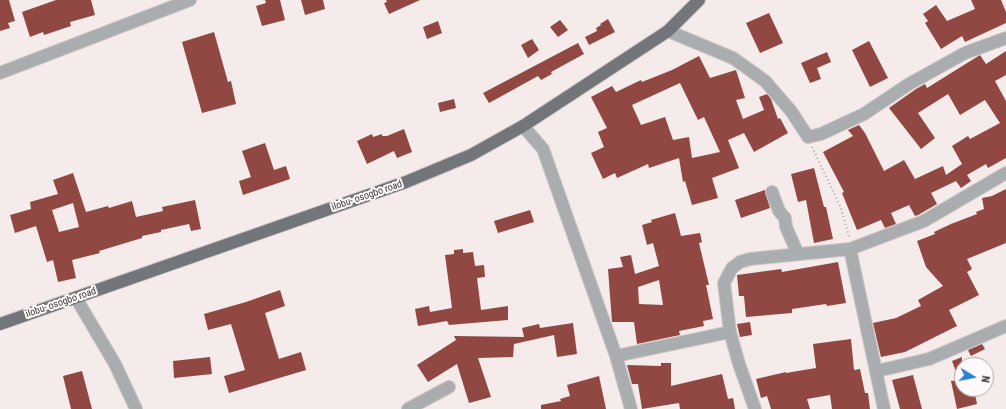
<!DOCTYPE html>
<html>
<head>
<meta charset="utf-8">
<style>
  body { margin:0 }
  #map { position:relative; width:1006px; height:409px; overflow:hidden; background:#f4ebea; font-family:"Roboto Condensed",sans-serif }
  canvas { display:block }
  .north { position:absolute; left:954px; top:357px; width:40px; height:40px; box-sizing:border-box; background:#fffaf9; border:1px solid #b0abab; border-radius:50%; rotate:100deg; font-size:11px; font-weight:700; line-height:16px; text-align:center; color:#393535 }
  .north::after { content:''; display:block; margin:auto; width:14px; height:18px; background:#2982cf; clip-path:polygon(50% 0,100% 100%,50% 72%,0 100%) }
</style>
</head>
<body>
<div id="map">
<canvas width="1006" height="409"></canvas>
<div class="north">N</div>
</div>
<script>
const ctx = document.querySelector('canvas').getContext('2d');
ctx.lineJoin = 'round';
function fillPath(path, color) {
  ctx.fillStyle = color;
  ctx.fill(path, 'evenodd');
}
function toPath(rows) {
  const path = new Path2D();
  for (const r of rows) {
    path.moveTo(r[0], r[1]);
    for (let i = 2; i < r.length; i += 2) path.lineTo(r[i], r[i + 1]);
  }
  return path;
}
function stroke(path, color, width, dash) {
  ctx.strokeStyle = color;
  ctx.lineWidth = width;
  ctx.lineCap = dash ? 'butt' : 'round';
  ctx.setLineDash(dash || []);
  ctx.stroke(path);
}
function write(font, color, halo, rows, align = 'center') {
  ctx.font = font + ' "Roboto Condensed",sans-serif';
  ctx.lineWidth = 4;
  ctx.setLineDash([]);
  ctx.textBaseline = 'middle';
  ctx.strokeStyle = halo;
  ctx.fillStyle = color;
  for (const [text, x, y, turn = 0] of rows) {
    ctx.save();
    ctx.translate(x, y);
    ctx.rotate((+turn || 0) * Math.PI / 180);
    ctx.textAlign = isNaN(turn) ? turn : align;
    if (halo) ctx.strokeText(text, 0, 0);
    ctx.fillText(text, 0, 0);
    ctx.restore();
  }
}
fillPath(toPath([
  [0,0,9,0,15,21,8,23,10,28,0,31],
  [56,0,91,0,95,15,70,22,71,26,44,35,43,32,30,37,22,12],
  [265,0,280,0,285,20,262,26,256,6,266,3],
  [301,0,323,0,325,9,305,15],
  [386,0,420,0,389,14,384,3,387,2],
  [971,0,1001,0,1006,12,1006,23,965,42,962,36,941,49,925,23,928,21,923,14,936,5,947,21,975,9],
  [769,13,783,43,760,53,746,23],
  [608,19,615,32,589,45,585,37,597,31,596,28,601,25,600,24],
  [560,20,568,30,558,37,550,27],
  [438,21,442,33,427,39,423,27],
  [214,32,228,82,231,81,236,104,202,113,182,42],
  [532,39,539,50,528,58,521,45],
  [869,41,888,78,870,87,852,50],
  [578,43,584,54,551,72,552,74,541,80,538,76,489,103,483,93],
  [1006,51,1006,75,995,81,1006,101,1006,158,988,168,986,164,967,175,971,181,961,188,956,181,931,193,937,204,918,215,915,216,909,205,891,213,896,224,885,228,881,220,857,230,842,193,844,192,823,152,853,136,848,130,859,125,865,133,884,171,904,160,915,179,943,166,946,175,962,164,952,146,968,136,970,139,1000,123,985,100,960,115,948,94,918,113,935,138,921,149,889,108,916,89,925,84,927,88,980,55,986,64],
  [827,52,831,62,817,68,821,79,810,83,801,63],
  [699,56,710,78,736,70,745,98,736,100,743,119,764,110,759,97,767,94,771,99,778,119,780,118,788,133,754,152,744,133,728,140,739,168,712,178,718,198,692,205,685,181,683,182,679,158,649,168,648,164,617,178,615,173,603,179,591,153,604,147,598,132,607,128,591,97,612,86,616,92,641,80,642,82,672,70],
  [680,83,698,120,704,117,720,152,692,158,689,137,673,140,665,117,641,125,632,105],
  [454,99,456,108,440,112,438,103],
  [404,129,412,152,397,158,394,151,367,164,357,141,372,134,373,137,382,134,382,136,387,136],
  [265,143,274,170,286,166,290,179,243,195,239,181,251,177,242,151],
  [814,168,824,207,826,207,833,239,814,243,806,200,798,202,791,174],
  [73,173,86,212,108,206,109,208,132,201,136,217,163,211,162,207,195,200,201,229,191,231,189,224,161,230,161,232,142,236,142,238,99,251,100,253,72,260,76,278,58,282,53,260,47,262,36,226,15,233,10,215,31,209,30,202,58,194,53,180],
  [73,203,79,227,59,232,52,210],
  [1006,189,1006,243,967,259,972,269,967,272,979,295,949,310,957,326,905,352,881,357,873,323,896,318,921,306,918,300,943,286,926,267,917,241,935,234,934,232,951,224,977,214,976,212,984,209,982,198,992,196],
  [765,190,770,208,741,218,735,200],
  [530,210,534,222,498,233,494,221],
  [675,213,681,236,700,233,702,242,699,243,709,285,706,285,713,319,703,321,704,326,679,331,680,335,637,344,634,322,612,322,608,269,623,267,620,257,631,255,635,274,659,266,653,243,647,245,642,225,652,222,651,220],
  [659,280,663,305,639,304,638,287],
  [463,249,463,253,473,252,475,266,484,265,485,277,477,278,481,310,508,306,508,320,449,325,447,321,418,326,415,309,429,306,430,312,452,308,445,255,454,254,454,250],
  [838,262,846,303,827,306,826,304,792,309,792,313,746,317,744,296,739,296,737,275,781,269,782,272],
  [280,290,285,306,265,313,279,359,301,352,306,370,229,393,224,376,245,370,231,324,208,330,204,314,246,302],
  [750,322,752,335,740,337,737,324],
  [573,323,577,354,557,357,554,335,514,344,513,357,478,358,491,397,469,403,457,364,428,382,417,365,456,340,454,336,524,337,522,328,539,324,540,328],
  [851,339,854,370,860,369,865,393,868,393,870,409,832,409,830,395,807,399,810,409,771,409,767,396,761,398,756,379,786,372,786,373,816,368,813,344],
  [982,344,985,349,971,356,968,350],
  [210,357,212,374,174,378,173,361],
  [962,357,962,389,974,389,977,404,957,409,951,381,959,380,952,361],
  [661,363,671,363,671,386,722,374,728,399,733,398,735,409,680,409,679,403,642,409,638,384,632,384,627,365,661,366],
  [82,371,92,409,71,409,63,376],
  [913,375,922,409,900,409,892,380],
  [599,376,606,409,541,409,541,405,561,401,560,399,570,396,567,385]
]), '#924842');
const minor = toPath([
  [668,31,733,58,765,81,791,111,808,137,821,134,864,114,909,84,965,53,1006,38],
  [0,73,190,0],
  [523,126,543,149,616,356,631,409],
  [772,192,779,211,785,218,786,227,798,254],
  [850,249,884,409],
  [76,298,115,364,136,409],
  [730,332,739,364,755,409],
  [616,356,730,332,724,283,732,268,740,262,750,259,850,249,924,221,1006,173],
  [877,371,929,359,1006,326],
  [408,409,449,387]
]);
const major = toPath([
  [0,324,406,182,471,155,523,126,668,31,699,0]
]);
stroke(minor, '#cfc7c6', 14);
stroke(major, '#cfc7c6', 14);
stroke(toPath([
  [812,147,841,208,849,237]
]), '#aaa3a2', 2, [1, 3]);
stroke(minor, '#aaadaf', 12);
stroke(major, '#72767b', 12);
write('10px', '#393535', '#fffaf9', [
  ["ilobu- osogbo road",367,196,-19],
  ["ilobu- osogbo road",61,303,-19]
]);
</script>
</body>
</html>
